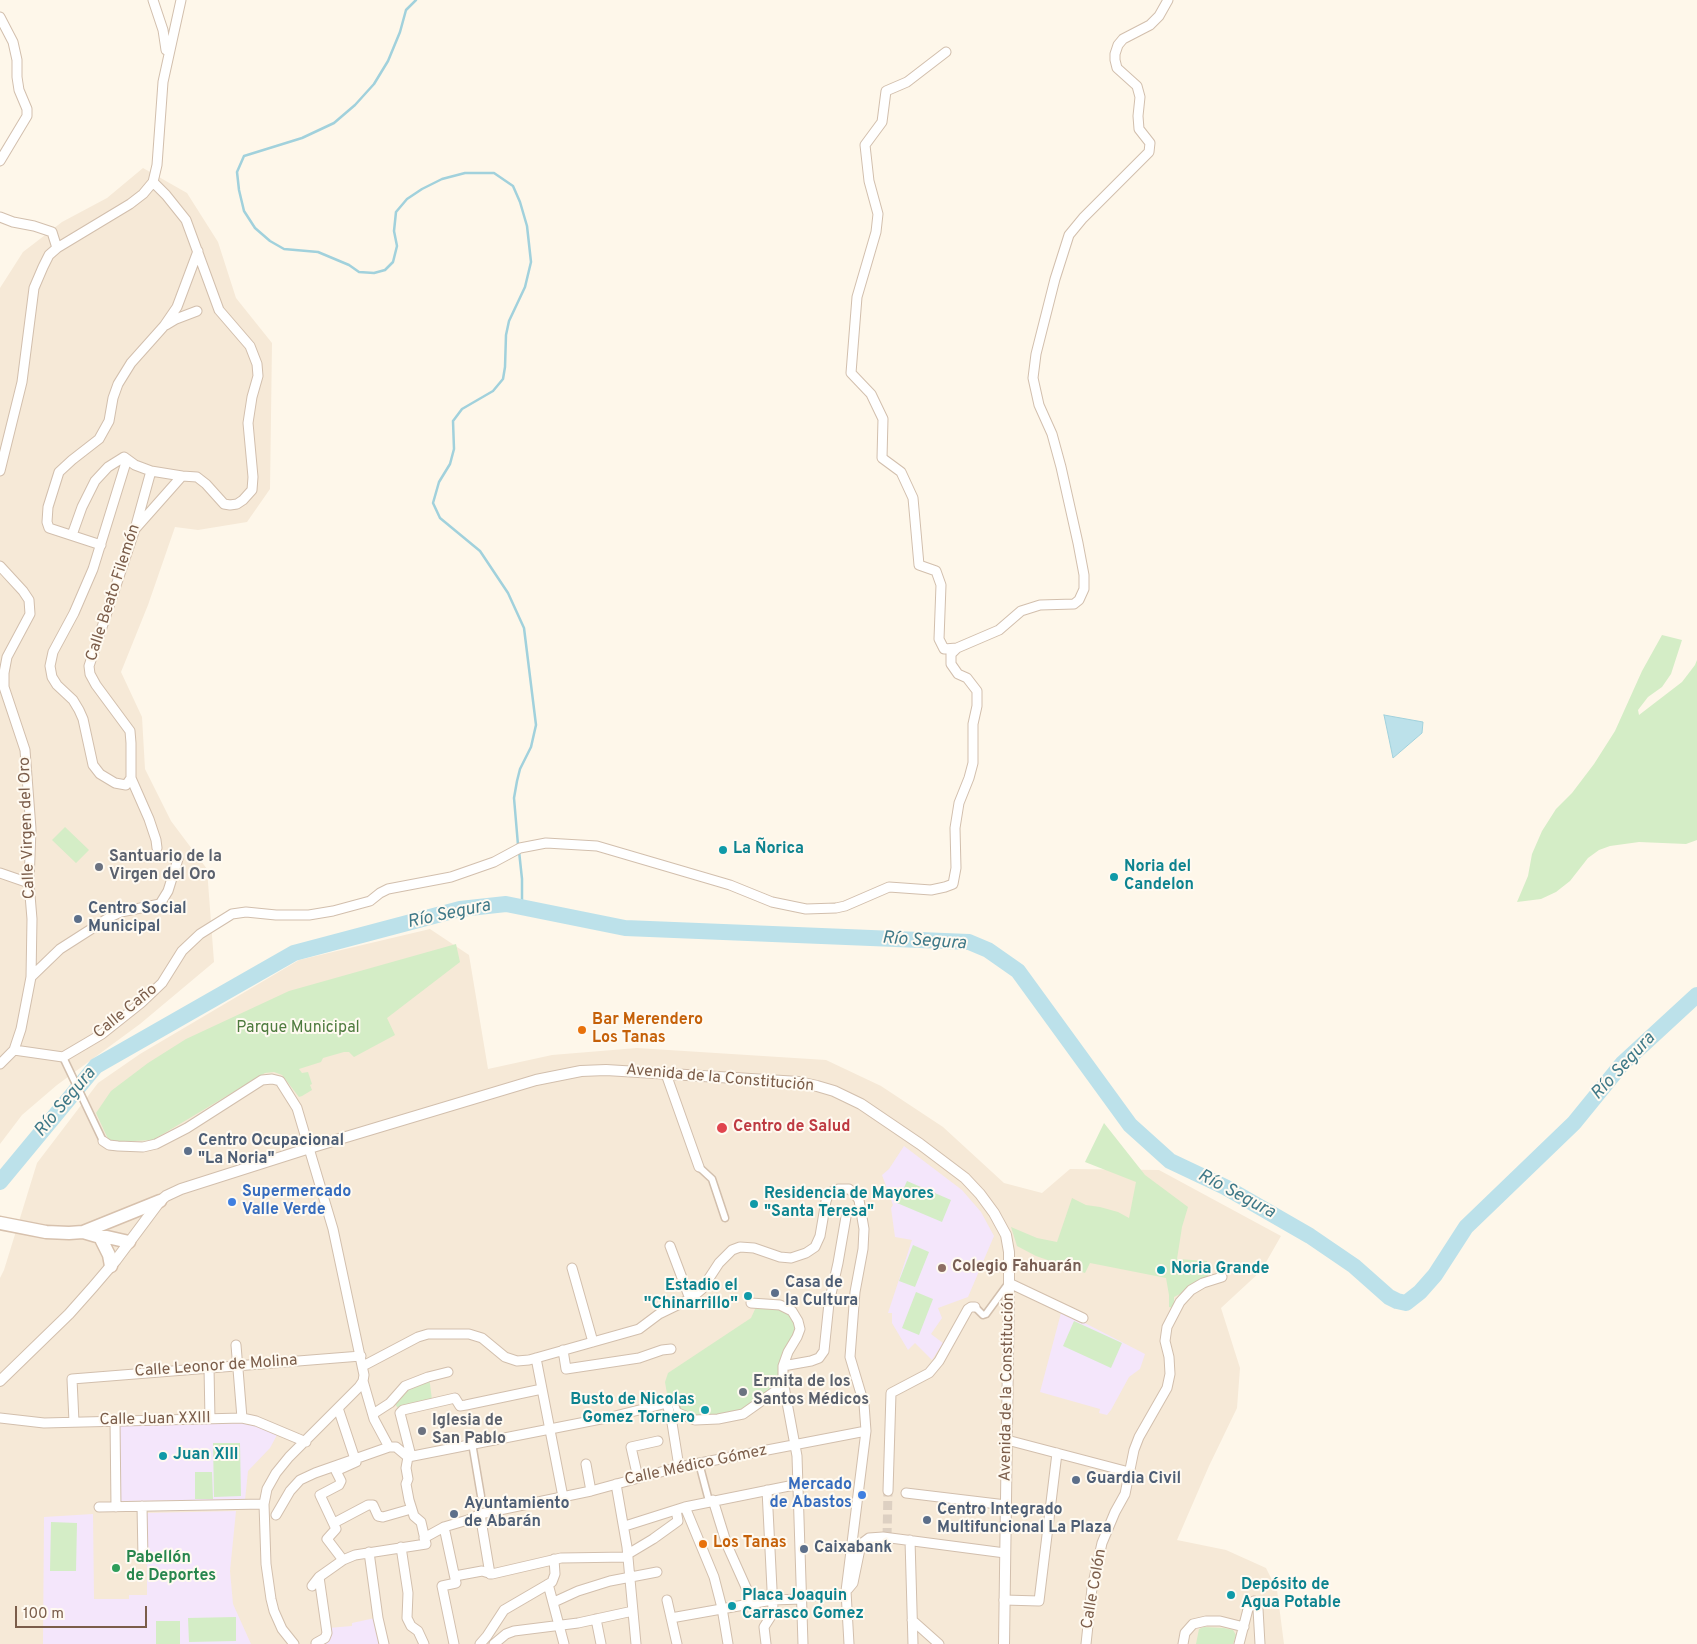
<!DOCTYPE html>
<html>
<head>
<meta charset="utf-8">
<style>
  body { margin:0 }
  #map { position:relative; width:1697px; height:1644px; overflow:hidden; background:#fef7ea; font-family:Overpass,sans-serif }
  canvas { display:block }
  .scale { position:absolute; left:15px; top:1606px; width:132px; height:22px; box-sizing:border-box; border:2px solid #7b5d4a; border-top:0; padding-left:6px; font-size:15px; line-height:18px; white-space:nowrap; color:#7b5d4a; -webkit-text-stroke:4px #fffaf1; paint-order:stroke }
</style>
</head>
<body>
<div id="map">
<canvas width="1697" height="1644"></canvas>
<div class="scale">100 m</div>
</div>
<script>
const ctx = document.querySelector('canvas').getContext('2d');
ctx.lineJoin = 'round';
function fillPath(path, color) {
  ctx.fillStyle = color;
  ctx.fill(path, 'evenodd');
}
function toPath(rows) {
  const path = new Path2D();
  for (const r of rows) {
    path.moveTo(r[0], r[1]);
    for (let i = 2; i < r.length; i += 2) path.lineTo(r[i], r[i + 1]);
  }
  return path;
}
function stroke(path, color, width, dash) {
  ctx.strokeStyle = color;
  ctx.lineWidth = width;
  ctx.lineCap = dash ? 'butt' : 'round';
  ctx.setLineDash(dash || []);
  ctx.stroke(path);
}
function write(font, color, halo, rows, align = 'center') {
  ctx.font = font + ' Overpass,sans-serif';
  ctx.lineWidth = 4;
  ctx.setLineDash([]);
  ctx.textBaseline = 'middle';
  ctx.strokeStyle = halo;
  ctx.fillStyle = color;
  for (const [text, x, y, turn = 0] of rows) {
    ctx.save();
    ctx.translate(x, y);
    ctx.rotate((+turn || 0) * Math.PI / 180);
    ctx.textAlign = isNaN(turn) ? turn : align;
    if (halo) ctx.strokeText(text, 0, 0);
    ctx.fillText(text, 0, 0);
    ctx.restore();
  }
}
fillPath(toPath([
  [143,168,187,193,218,242,236,298,272,343,270,489,247,522,198,530,175,527,148,605,121,672,142,717,145,769,171,821,207,869,214,962,140,1024,57,1085,22,1115,0,1144,0,288,23,252,62,222,107,198],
  [430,929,469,955,488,1069,552,1055,637,1048,826,1060,881,1086,943,1127,1004,1183,1042,1193,1070,1169,1159,1170,1281,1236,1261,1271,1221,1308,1240,1368,1237,1408,1209,1466,1177,1540,1226,1550,1266,1568,1277,1590,1284,1644,0,1644,0,1278,4,1270,37,1163,98,1083,140,1054,299,960]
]), '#f6e9d7');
fillPath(toPath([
  [904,1146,962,1190,981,1212,994,1236,968,1297,938,1308,942,1318,931,1334,943,1343,932,1360,915,1343,908,1350,892,1323,892,1313,888,1313,912,1240,895,1237,891,1208,893,1205,882,1175,889,1169],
  [1061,1313,1079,1320,1145,1354,1140,1369,1129,1377,1111,1410,1107,1415,1099,1413,1100,1409,1040,1392],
  [243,1423,253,1425,277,1435,270,1448,248,1471,245,1500,120,1501,119,1425],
  [236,1511,230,1571,233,1604,251,1644,43,1644,44,1517,93,1514,94,1599,129,1599,129,1595,147,1595,147,1513],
  [375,1618,382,1644,318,1644,328,1628,352,1626,352,1623]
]), '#f4e6fb');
fillPath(toPath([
  [1662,635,1682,640,1671,674,1662,687,1648,697,1638,710,1639,715,1682,682,1695,665,1697,660,1697,840,1686,844,1639,842,1610,846,1599,850,1588,858,1570,881,1556,892,1541,899,1517,902,1528,876,1532,854,1542,831,1556,809,1572,793,1594,764,1615,731,1642,671],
  [65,827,89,850,76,863,52,840],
  [456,944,460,962,387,1018,395,1035,354,1057,349,1052,344,1052,323,1058,321,1062,299,1069,302,1073,308,1072,312,1084,310,1085,312,1090,302,1096,299,1097,282,1075,274,1072,265,1073,153,1140,116,1142,108,1139,96,1113,111,1091,148,1063,186,1039,289,991],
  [1104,1123,1145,1175,1188,1207,1182,1227,1177,1259,1207,1261,1208,1280,1174,1297,1174,1308,1169,1307,1169,1295,1166,1278,1090,1263,1085,1273,1036,1256,1017,1246,1011,1227,1037,1238,1057,1242,1072,1198,1086,1205,1100,1207,1118,1212,1129,1218,1136,1182,1085,1162],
  [907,1181,951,1200,942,1222,897,1203],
  [913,1245,929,1252,915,1287,899,1281],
  [916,1292,933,1299,919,1335,902,1328],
  [756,1307,785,1310,789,1312,797,1326,780,1386,741,1411,718,1416,697,1417,670,1412,665,1382,668,1373,751,1318],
  [1074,1321,1122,1343,1111,1368,1063,1346],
  [429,1376,432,1400,399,1410,392,1399],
  [213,1443,240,1443,241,1496,214,1497],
  [195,1472,212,1472,213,1499,195,1499],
  [51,1522,77,1523,76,1571,50,1571],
  [236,1617,236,1641,189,1642,188,1618],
  [156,1621,180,1621,180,1644,156,1644],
  [1204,1627,1224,1628,1233,1630,1236,1635,1233,1644,1196,1644,1199,1629]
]), '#d4edc6');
const water = toPath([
  [1384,715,1423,722,1422,733,1393,758,1384,715]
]);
fillPath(water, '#bce1ea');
stroke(water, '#a1d1dc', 1);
stroke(toPath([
  [416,0,406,10,400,32,388,61,374,84,355,105,334,123,302,138,244,156,237,172,239,190,244,211,255,228,270,241,284,249,318,252,349,265,359,272,374,273,385,270,393,262,397,246,394,231,396,212,407,199,422,189,442,179,465,173,494,173,513,186,520,202,527,226,531,262,525,287,509,321,506,335,505,367,503,379,493,391,462,409,453,421,454,449,450,464,439,482,433,503,440,518,480,551,508,593,524,628,536,725,531,747,520,769,517,781,514,798,518,845],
  [519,851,522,879,522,907]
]), '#a1d1dc', 2.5);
stroke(toPath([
  [0,1182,96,1066,294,953,460,909,506,904,625,928,969,942,988,950,1018,971,1130,1125,1170,1161,1225,1187,1310,1236,1354,1266,1389,1297,1397,1301,1406,1303,1420,1292,1435,1275,1466,1227,1574,1123,1622,1064,1697,995]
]), '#bce1ea', 16);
stroke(toPath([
  [887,1537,888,1491]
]), '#ddd0c2', 9, [9, 4.5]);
const pedestrian = toPath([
  [63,1057,103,1141],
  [699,1167,712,1179,725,1218],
  [975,1307,983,1315,986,1314,1008,1284],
  [672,1399,673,1399,678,1413],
  [472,1443,481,1496],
  [699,1463,709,1501]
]);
const minor = toPath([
  [153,0,163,30,166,50],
  [0,17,13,42,17,60,17,77,19,90,27,109,27,116,0,161],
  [946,52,907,82,886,91,882,122,865,145,869,181,878,214,876,232,857,297,851,373,871,394,883,419,882,458,901,472,913,498,919,565,936,571,941,585,939,639,944,649,957,648],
  [0,217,13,222,34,226,52,232,57,248],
  [166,325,176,319,197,311],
  [127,459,93,569,74,613,53,652,50,666,52,677,57,685,73,700,79,710,83,719,93,765,100,774,115,783,126,785,131,778],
  [0,471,22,382,34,288,43,267,49,255,57,248,130,204,143,194,153,182,157,165,163,82,181,0],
  [151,471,135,529,89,666,90,674,96,685,130,731,131,743,131,778,149,819,156,840,157,848],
  [135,529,182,476,197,477,206,484,224,504,230,505,237,504,243,500,252,490,253,477,248,423,252,397,258,376,257,364,250,346,219,310,186,220,166,195,153,182],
  [72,535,82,507,95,481,108,467,124,457,135,465,151,471,182,476],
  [101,545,49,528,47,522,48,507,59,472,72,460,99,439,109,421,113,398,118,384,131,363,164,326,177,307,198,251],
  [0,566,23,591,29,600,30,614,7,657,4,673,4,687,25,750,31,829,29,883,32,919,31,977,21,1029,14,1050,0,1064],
  [0,873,29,883],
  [31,977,60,949,110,917,121,912,160,904,168,891,178,859],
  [14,1050,63,1057,102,1034,141,1003,162,983,182,951,200,934,232,914,246,912,276,915,309,915,333,911,370,901,380,893,388,889,451,877,494,862,520,848,546,843,597,846,730,885,772,902,806,909,836,908,845,906,889,887,931,890,945,887,953,884,956,868,955,828,959,803,969,778,973,763,973,724,977,706,977,691,967,678,958,674,951,664,951,654,957,648,999,630,1021,611,1040,605,1074,604,1079,600,1084,589,1084,575,1078,543,1061,467,1052,434,1039,405,1033,378,1036,354,1055,279,1069,235,1083,218,1149,152,1150,143,1139,129,1138,116,1140,97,1137,86,1117,68,1115,60,1115,54,1118,45,1123,39,1150,25,1159,16,1168,0],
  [666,1074,699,1167],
  [103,1141,109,1145,118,1146,143,1147,156,1144,187,1128,262,1080,272,1079,280,1081,297,1108,333,1229,364,1375,363,1381,359,1387,289,1457,276,1473,267,1489,264,1504,266,1564,271,1599,274,1611,282,1629,294,1644],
  [670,1246,690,1299],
  [572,1268,593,1342],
  [1009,1283,1083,1318],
  [751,1303,780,1305,792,1311,798,1321,800,1329,797,1337,788,1352,783,1366,783,1381,797,1456,803,1644],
  [236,1345,242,1418],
  [563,1350,566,1369,639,1358,662,1350,671,1349],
  [536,1358,563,1497],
  [363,1366,418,1337,428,1334,469,1334,482,1338,505,1357,517,1361,529,1360,639,1329,659,1314,690,1299,702,1289,719,1263,732,1250,740,1247,754,1248,780,1257,791,1258,806,1253,815,1247,820,1236,826,1201,829,1193,838,1189,849,1189,854,1193,859,1200,864,1229,863,1249,855,1292,850,1357,864,1404,866,1431,846,1591,849,1644],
  [783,1366,811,1361,819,1358,824,1351,829,1303,838,1263,847,1211],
  [209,1368,210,1419],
  [363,1381,374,1419,389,1447],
  [338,1408,356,1462,336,1471,341,1481,339,1485,320,1495,336,1529,327,1539,343,1560],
  [678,1413,695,1420,718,1419,743,1414,784,1385],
  [373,1414,390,1403,405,1386,428,1377,448,1372],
  [0,1418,44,1423,242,1418,256,1421,306,1442],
  [115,1420,116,1507],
  [74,1422,72,1379,361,1356],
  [1007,1440,1129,1472],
  [411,1456,400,1413,403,1410,455,1398,460,1406,466,1405,542,1389],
  [408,1457,611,1417,667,1403,672,1423,679,1467],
  [586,1464,591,1491],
  [638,1478,631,1447,658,1441],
  [616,1484,627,1547,636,1644],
  [888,1491,891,1393,929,1373,939,1361,968,1309,971,1307,975,1307],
  [906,1493,1006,1505],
  [713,1500,727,1545,753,1603],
  [142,1506,143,1558],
  [99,1507,264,1504],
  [685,1507,714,1577,722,1608,728,1644],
  [480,1514,490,1574],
  [276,1515,290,1491,300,1480,315,1473,389,1447,396,1447,408,1457],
  [334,1523,368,1505,373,1505,378,1516,383,1517,411,1509],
  [625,1526,685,1507,799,1484],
  [444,1527,456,1583,442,1586,454,1644],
  [424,1538,444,1527,471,1519,480,1514,591,1491,679,1467,866,1431],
  [910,1540,913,1644],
  [401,1547,408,1593,407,1618,411,1626,418,1631,424,1644],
  [369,1552,378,1618,384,1644],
  [628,1554,653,1539,678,1521,676,1510],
  [455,1576,482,1571,492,1574,561,1558,628,1557],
  [548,1584,564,1644],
  [312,1586,319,1577,336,1565,343,1560,355,1555,426,1544,421,1522,414,1516,409,1500,406,1484,408,1479,406,1468,408,1457],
  [848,1589,853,1583,861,1544,869,1538,883,1537,1005,1553],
  [802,1596,846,1595],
  [667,1600,677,1644],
  [1004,1600,1039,1601,1057,1453],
  [554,1602,578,1591,610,1581,657,1572],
  [671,1618,772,1600,802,1599],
  [596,1619,601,1644],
  [912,1620,939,1644],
  [316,1643,325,1638,327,1633,319,1577],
  [480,1644,487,1636,504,1610,552,1582,555,1574,554,1559],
  [494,1644,506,1634,514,1631,578,1623,633,1611],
  [766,1644,764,1627,771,1616,773,1609,767,1490],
  [1086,1644,1092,1588,1102,1543,1115,1512,1125,1494,1134,1450,1139,1437,1167,1388,1170,1374,1169,1357,1165,1341,1167,1327,1180,1302,1191,1290,1203,1283,1222,1277],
  [1183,1644,1185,1633,1193,1624,1206,1621,1220,1621,1244,1627],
  [1239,1644,1248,1609,1254,1601,1258,1609,1260,1644]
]);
const tertiary = toPath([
  [0,1381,69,1314,93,1287,116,1260,160,1201,166,1196,181,1189,316,1146,536,1080,581,1071,606,1070,799,1082,817,1086,834,1091,861,1104,920,1144,965,1178,980,1194,994,1213,1006,1235,1009,1252,1009,1283,1004,1644]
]);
const secondary = toPath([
  [0,1223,46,1232,69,1233,83,1232,160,1201],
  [83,1232,100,1237,107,1237,129,1242],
  [100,1237,109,1255,111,1266]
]);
stroke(pedestrian, '#d2bfad', 9);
stroke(minor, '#d2bfad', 11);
stroke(tertiary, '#d2bfad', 12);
stroke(secondary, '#d7c1ad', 15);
stroke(pedestrian, '#fff', 6);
stroke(minor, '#fff', 9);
stroke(tertiary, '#fff', 10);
stroke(secondary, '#fff', 12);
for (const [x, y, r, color] of [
  [723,850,5,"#0f9aa8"],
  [99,867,5,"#6b7280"],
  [1114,877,5,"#0f9aa8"],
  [78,919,5,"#5c6f8a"],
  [582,1030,5,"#e8710a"],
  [722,1128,6,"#e0444e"],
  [188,1151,5,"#5c6f8a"],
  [232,1202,5,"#3f7fe0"],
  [754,1204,5,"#0f9aa8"],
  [942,1268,5,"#8d6e63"],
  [1161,1270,5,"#0f9aa8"],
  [775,1293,5,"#5c6f8a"],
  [748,1296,5,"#0f9aa8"],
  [743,1392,5,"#6b7280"],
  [705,1410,5,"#0f9aa8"],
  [422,1431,5,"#6b7280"],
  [163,1456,5,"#0f9aa8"],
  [1076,1480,5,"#5c6f8a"],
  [862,1495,5,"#3f7fe0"],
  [454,1514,5,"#5c6f8a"],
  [927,1520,5,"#5c6f8a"],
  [703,1544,5,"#e8710a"],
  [804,1549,5,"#5c6f8a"],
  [116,1568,5,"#2e9e5b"],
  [1231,1595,5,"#0f9aa8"],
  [732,1606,5,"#0f9aa8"]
]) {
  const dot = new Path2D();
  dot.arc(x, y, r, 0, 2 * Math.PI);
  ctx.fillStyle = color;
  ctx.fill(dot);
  stroke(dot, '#fffaf1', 2);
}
write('16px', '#7b5d4a', '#fffaf1', [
  ["Calle Beato Filemón",114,593,-72],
  ["Calle Virgen del Oro",28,828,-92],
  ["Calle Caño",126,1012,-39],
  ["Avenida de la Constitución",720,1079,5],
  ["Calle Leonor de Molina",216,1367,-4],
  ["Avenida de la Constitución",1008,1387,-89],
  ["Calle Juan XXIII",155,1420,-1],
  ["Calle Médico Gómez",696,1466,-12],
  ["Calle Colón",1095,1589,-80]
]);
write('bold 16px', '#0d838f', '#fffaf1', [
  ["La Ñorica",733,850],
  ["Noria del",1124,868],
  ["Candelon",1124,886],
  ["Residencia de Mayores",764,1195],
  ["\"Santa Teresa\"",764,1213],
  ["Noria Grande",1171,1270],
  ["Estadio el",738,1287,"right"],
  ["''Chinarrillo''",738,1305,"right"],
  ["Busto de Nicolas",695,1401,"right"],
  ["Gomez Tornero",695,1419,"right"],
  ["Juan XIII",173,1456],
  ["Depósito de",1241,1586],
  ["Agua Potable",1241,1604],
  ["Placa Joaquin",742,1597],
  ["Carrasco Gomez",742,1615]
], 'left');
write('bold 16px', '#5b616d', '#fffaf1', [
  ["Santuario de la",109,858],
  ["Virgen del Oro",109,876],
  ["Ermita de los",753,1383],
  ["Santos Médicos",753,1401],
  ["Iglesia de",432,1422],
  ["San Pablo",432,1440]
], 'left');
write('bold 16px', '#4e5e75', '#fffaf1', [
  ["Centro Social",88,910],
  ["Municipal",88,928],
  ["Centro Ocupacional",198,1142],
  ["\"La Noria\"",198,1160],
  ["Casa de",785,1284],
  ["la Cultura",785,1302],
  ["Guardia Civil",1086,1480],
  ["Ayuntamiento",464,1505],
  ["de Abarán",464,1523],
  ["Centro Integrado",937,1511],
  ["Multifuncional La Plaza",937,1529],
  ["Caixabank",814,1549]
], 'left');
write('bold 16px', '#c56008', '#fffaf1', [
  ["Bar Merendero",592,1021],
  ["Los Tanas",592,1039],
  ["Los Tanas",713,1544]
], 'left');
write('16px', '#4e7b3e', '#fffaf1', [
  ["Parque Municipal",298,1029]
]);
write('bold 16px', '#be3a42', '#fffaf1', [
  ["Centro de Salud",733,1128]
], 'left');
write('bold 16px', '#366cbe', '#fffaf1', [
  ["Supermercado",242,1193],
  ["Valle Verde",242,1211],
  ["Mercado",852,1486,"right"],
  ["de Abastos",852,1504,"right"]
], 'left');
write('bold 16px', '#785e54', '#fffaf1', [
  ["Colegio Fahuarán",952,1268]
], 'left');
write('bold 16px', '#27864d', '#fffaf1', [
  ["Pabellón",126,1559],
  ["de Deportes",126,1577]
], 'left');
write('italic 18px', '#3f7988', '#fffaf1', [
  ["Río Segura",449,915,-12],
  ["Río Segura",924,942,4],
  ["Río Segura",1624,1067,-47],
  ["Río Segura",66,1103,-50],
  ["Río Segura",1236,1195,28]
]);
</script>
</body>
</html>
